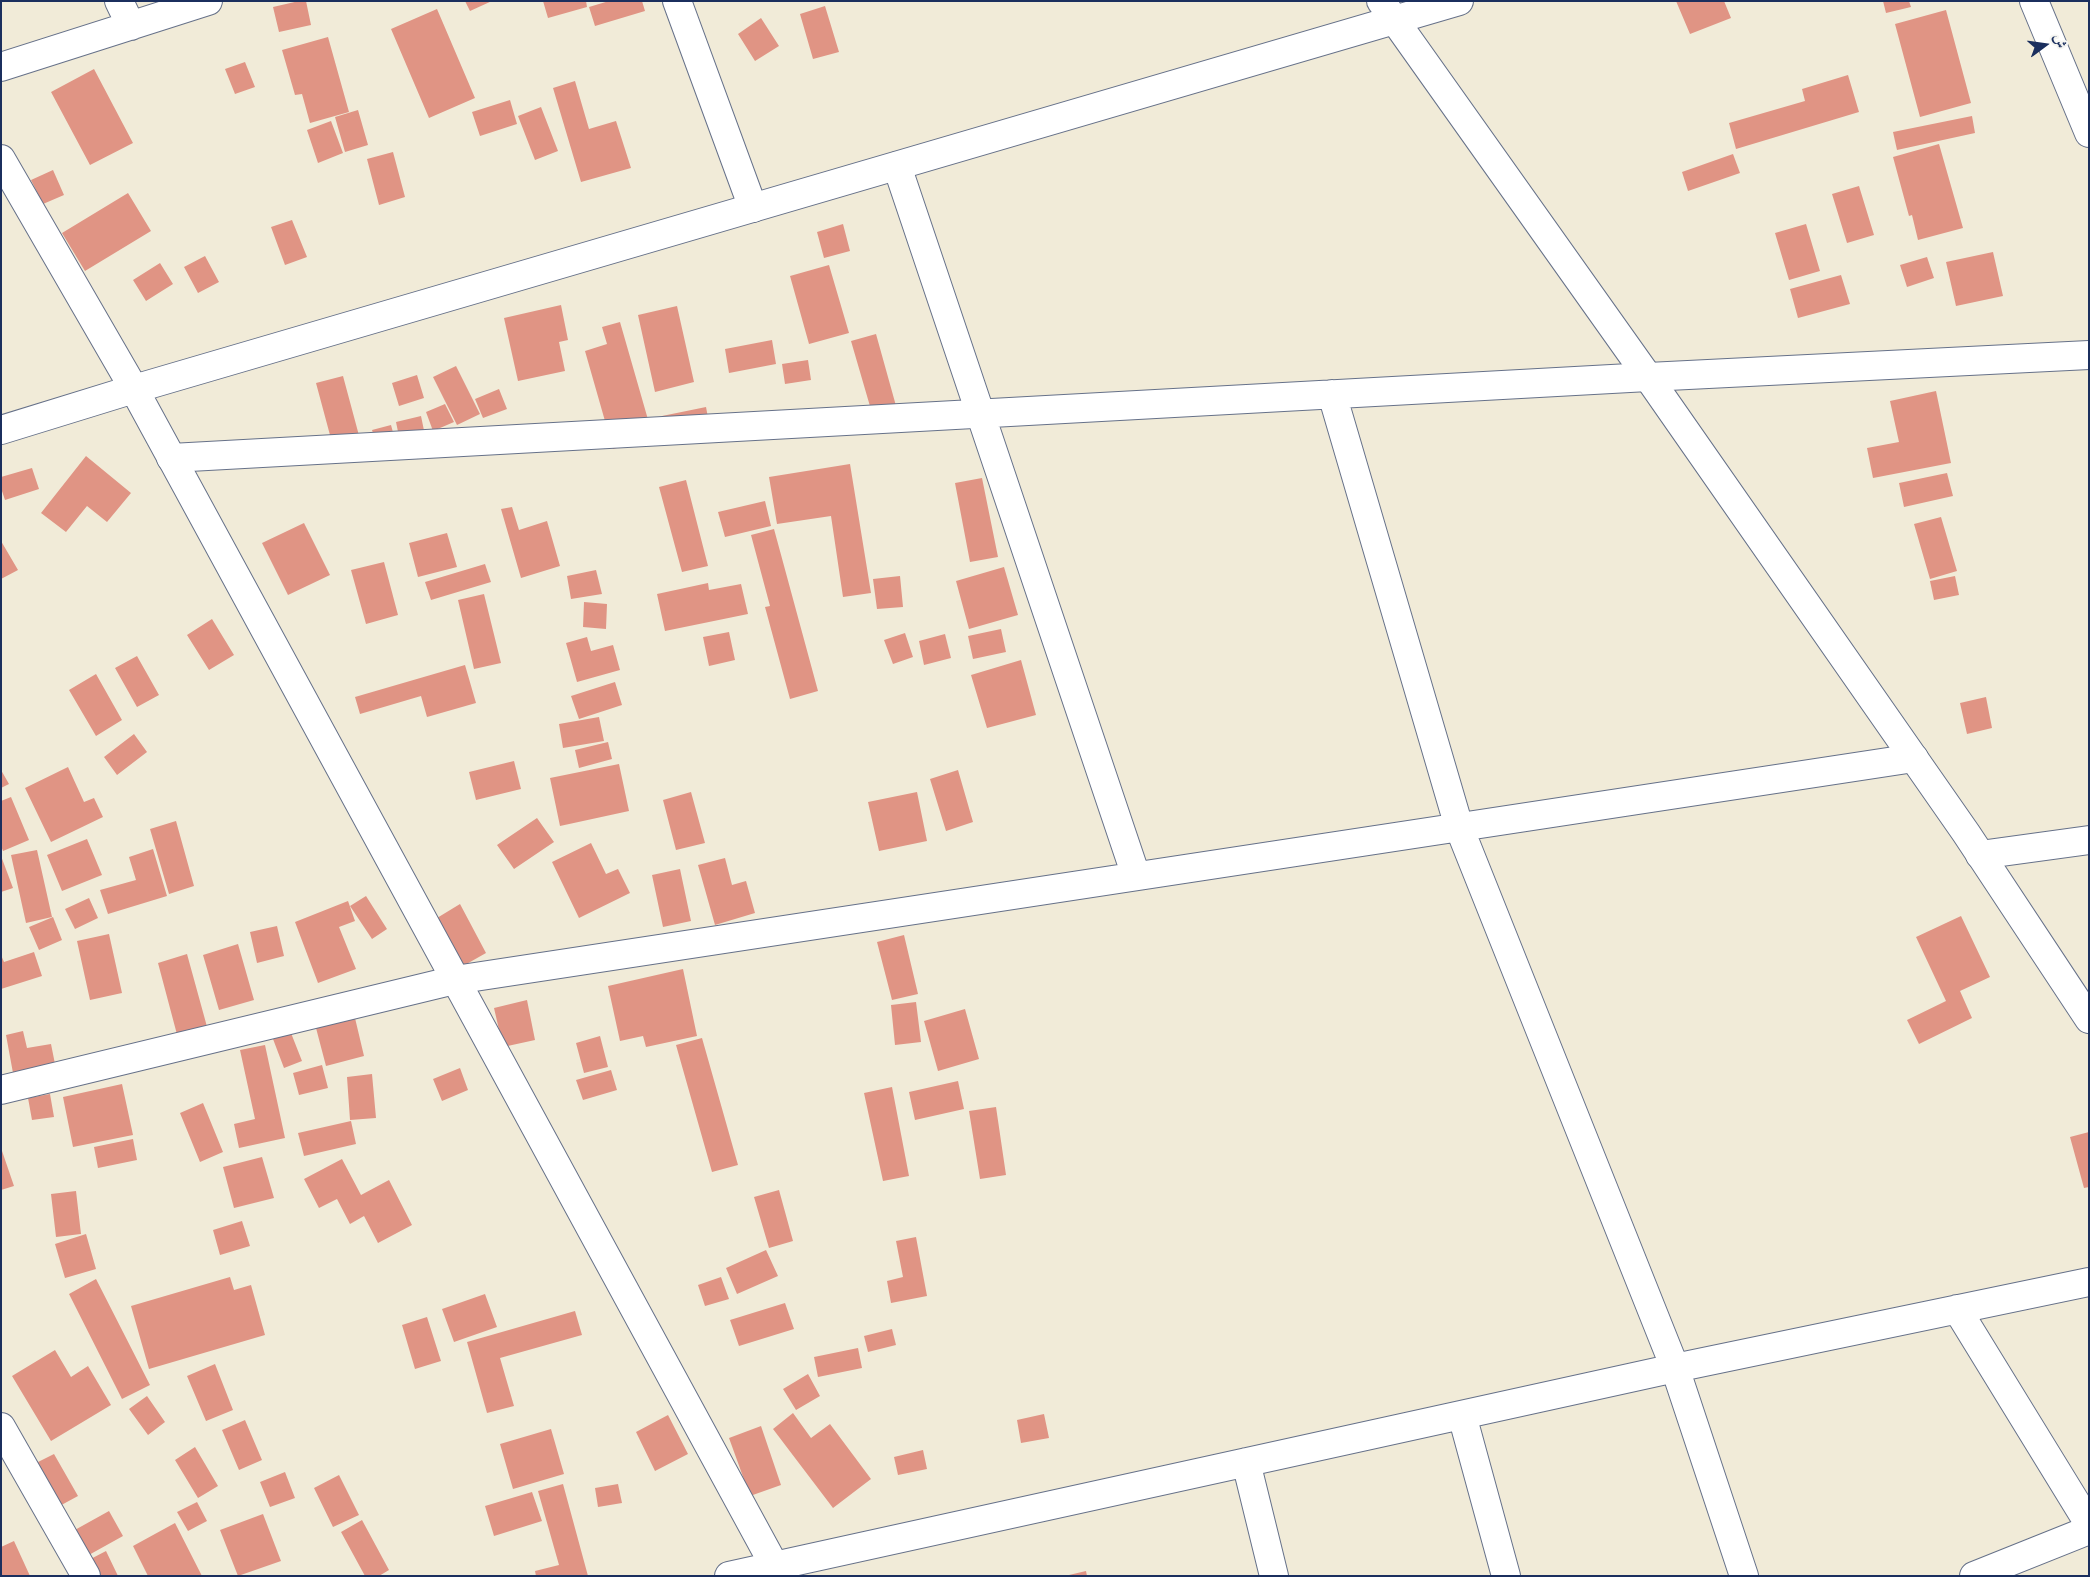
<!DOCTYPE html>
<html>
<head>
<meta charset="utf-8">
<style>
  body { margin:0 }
  #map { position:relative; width:2090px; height:1577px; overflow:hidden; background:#f1ebd8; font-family:"IM FELL Double Pica",Amiri,serif }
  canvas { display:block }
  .frame { position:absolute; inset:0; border:2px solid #1b2f5e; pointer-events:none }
  .north { position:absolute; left:2020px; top:20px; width:50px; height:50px; -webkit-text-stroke:4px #f6f6f2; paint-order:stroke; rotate:76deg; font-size:14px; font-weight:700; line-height:20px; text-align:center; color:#1b2f5e }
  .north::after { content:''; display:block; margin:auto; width:18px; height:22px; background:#1b2f5e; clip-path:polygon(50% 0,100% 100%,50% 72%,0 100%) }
</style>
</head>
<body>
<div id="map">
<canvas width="2090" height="1577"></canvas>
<div class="frame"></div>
<div class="north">ش</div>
</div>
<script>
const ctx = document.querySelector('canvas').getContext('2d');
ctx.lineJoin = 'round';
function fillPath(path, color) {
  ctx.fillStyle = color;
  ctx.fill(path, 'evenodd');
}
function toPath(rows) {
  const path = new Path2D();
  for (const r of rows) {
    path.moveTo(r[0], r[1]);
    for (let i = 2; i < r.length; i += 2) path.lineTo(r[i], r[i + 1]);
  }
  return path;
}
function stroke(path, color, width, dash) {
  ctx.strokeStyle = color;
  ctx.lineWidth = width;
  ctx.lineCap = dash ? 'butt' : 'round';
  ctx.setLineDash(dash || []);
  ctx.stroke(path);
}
fillPath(toPath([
  [299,1,306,1,311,25,279,32,273,7],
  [465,1,492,1,470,11],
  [543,1,586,1,587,7,548,18],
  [609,1,642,1,645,11,595,26,589,7],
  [1676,1,1724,1,1731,18,1690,34],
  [1883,1,1909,1,1911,7,1886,13],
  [825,6,839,52,813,59,800,14],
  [437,9,475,98,429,118,391,29],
  [1946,10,1971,103,1920,117,1895,24],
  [761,18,779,46,755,61,738,34],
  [328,37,349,112,310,123,302,94,295,95,282,50],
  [245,62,255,87,235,94,225,69],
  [94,69,133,143,90,165,51,92],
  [1848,75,1859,112,1736,149,1729,123,1805,101,1802,89],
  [575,81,589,129,616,121,631,168,581,182,553,88],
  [510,100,517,124,480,136,472,112],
  [541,107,558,151,535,160,518,116],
  [358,110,368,145,345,152,335,117],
  [1972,116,1975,133,1897,150,1893,132],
  [331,121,343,153,318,163,307,130],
  [1939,144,1963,228,1918,240,1912,215,1909,216,1893,157],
  [393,152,405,197,379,205,367,159],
  [1733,154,1740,173,1688,191,1682,172],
  [53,170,64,195,43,204,31,180],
  [1859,186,1874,235,1847,243,1832,194],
  [128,193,151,231,85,271,62,233],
  [292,220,307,257,285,265,271,227],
  [843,224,850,251,824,258,817,232],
  [1806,224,1820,271,1789,280,1775,233],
  [1993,252,2003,296,1956,306,1946,262],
  [205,256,219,282,198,293,184,267],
  [1927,257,1934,278,1907,287,1900,265],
  [160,263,173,284,146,301,133,280],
  [829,265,849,333,809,344,790,276],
  [1841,275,1850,304,1798,318,1790,289],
  [561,305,568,340,559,342,565,371,518,381,504,318],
  [677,306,694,382,655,392,638,315],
  [620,322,653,437,613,449,585,351,607,344,602,327],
  [876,334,898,413,874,420,851,341],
  [772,340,776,364,729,373,725,349],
  [808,360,811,380,785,384,782,364],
  [456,366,480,414,457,425,433,377],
  [417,375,424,398,399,406,392,383],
  [343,376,361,443,334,450,316,383],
  [499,389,507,409,483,418,475,399],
  [1936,391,1951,463,1873,478,1867,448,1899,442,1890,401],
  [445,404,454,422,433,431,426,412],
  [706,407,711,433,668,443,662,416],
  [421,416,427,445,402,451,396,422],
  [391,425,397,447,379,452,372,430],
  [86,456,131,493,107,522,87,506,66,532,41,513],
  [850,464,871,593,843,597,831,516,777,524,769,477],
  [32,468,39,489,5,500,1,488,1,477],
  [1947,473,1953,496,1904,507,1899,483],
  [982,478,998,557,970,562,955,483],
  [686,480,708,566,682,572,659,487],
  [765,501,771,526,725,537,718,512],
  [512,507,519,530,547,521,560,566,521,578,501,509],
  [1941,517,1957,571,1930,579,1914,524],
  [304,523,330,575,288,595,262,543],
  [774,529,818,691,790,699,765,607,770,606,751,535],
  [447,533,457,567,418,577,409,543],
  [1,541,18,570,1,579],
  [384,562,398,615,366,624,351,570],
  [485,564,491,582,431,600,425,582],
  [1004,567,1018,615,969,629,956,581],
  [596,570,602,594,571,599,567,576],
  [900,576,903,607,877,609,873,579],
  [1955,576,1959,595,1934,600,1930,581],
  [708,583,709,590,741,584,748,614,665,631,657,594],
  [484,594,501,663,474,669,458,600],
  [584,602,607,604,606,629,583,627],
  [212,619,234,655,209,670,187,635],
  [1001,629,1006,652,973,659,968,636],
  [729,632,735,660,709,666,703,637],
  [905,633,913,657,893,664,884,640],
  [945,634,951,658,924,665,919,641],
  [587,637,591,651,613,645,620,670,577,682,566,643],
  [137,656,159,695,137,707,115,668],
  [1021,660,1036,715,987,728,971,675],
  [465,665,476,703,427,717,421,696,360,714,355,697],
  [96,674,122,720,96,736,69,690],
  [615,682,622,705,579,719,571,696],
  [1986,697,1992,728,1967,734,1960,703],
  [599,717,604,741,563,748,559,724],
  [134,734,147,752,117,775,104,757],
  [608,742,612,759,579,768,575,750],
  [514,761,521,789,476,800,469,772],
  [619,764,629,811,560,826,550,778],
  [68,767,84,802,94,798,103,817,51,842,25,788],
  [1,770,9,784,1,788],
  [958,770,973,822,946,831,930,779],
  [691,792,705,843,676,850,663,800],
  [917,792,927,841,879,851,868,802],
  [11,797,29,840,3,851,1,846,1,801],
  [537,818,554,842,514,869,497,845],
  [176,821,194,886,169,894,150,829],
  [87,839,102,875,62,891,47,855],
  [591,843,606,874,618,869,630,893,579,918,552,862],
  [153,849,167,896,108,914,100,890,136,880,129,857],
  [37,850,52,917,26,923,11,855],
  [1,856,13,888,1,892],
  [725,858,732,885,746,881,755,913,715,925,698,865],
  [680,869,691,921,663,927,652,875],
  [366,896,387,929,372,939,350,906],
  [89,898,98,918,75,929,65,909],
  [348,901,355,921,339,927,356,969,318,983,295,922],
  [460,904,486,953,463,966,437,918],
  [1961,916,1990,977,1960,991,1972,1018,1919,1044,1907,1020,1946,1001,1916,937],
  [53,917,62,940,39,950,29,927],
  [277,926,284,956,257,963,250,932],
  [109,934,122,993,90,1000,77,941],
  [904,935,918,994,892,1000,877,942],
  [238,944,254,1000,219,1010,203,955],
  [34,952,42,976,1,989,1,955,4,962],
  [187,954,209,1034,179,1042,158,963],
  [683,969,697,1036,646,1047,643,1036,620,1041,608,986],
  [527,1000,535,1040,503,1047,494,1008],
  [916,1002,921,1042,895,1045,891,1005],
  [965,1009,979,1059,938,1071,924,1021],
  [355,1018,364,1056,326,1066,316,1028],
  [23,1031,27,1048,51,1044,55,1064,13,1073,6,1035],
  [291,1033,302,1061,284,1068,273,1039],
  [600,1036,608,1067,584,1073,576,1043],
  [702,1038,738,1165,712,1172,676,1045],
  [265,1045,285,1138,239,1148,234,1124,255,1119,240,1050],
  [322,1065,328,1088,299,1095,293,1073],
  [460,1068,468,1090,442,1101,433,1079],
  [611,1070,617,1090,583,1100,576,1080],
  [372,1074,376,1118,350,1120,347,1077],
  [958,1081,964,1109,915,1120,909,1092],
  [122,1084,133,1135,73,1147,63,1097],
  [892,1087,909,1176,883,1181,864,1093],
  [50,1094,54,1117,32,1120,28,1098],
  [203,1103,223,1152,200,1162,180,1113],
  [996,1107,1006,1175,980,1179,969,1111],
  [351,1121,356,1144,304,1156,298,1133],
  [2089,1132,2089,1187,2084,1188,2070,1137],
  [133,1139,137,1160,98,1168,94,1147],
  [1,1148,14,1186,1,1190],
  [262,1157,274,1198,234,1208,223,1167],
  [342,1159,361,1195,389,1180,412,1225,378,1243,364,1216,350,1224,337,1199,319,1208,304,1179],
  [779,1190,793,1241,769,1248,754,1197],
  [76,1191,81,1234,56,1237,51,1194],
  [242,1221,250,1246,220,1255,213,1230],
  [86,1234,96,1269,65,1278,55,1244],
  [916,1237,927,1296,891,1303,887,1281,903,1277,896,1241],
  [766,1250,778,1276,737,1294,726,1268],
  [230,1277,234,1290,251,1285,265,1335,149,1369,131,1306],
  [721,1277,729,1299,705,1306,698,1285],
  [96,1279,150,1385,122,1399,69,1294],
  [485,1294,497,1327,454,1342,442,1309],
  [785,1303,794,1329,739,1346,730,1320],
  [575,1311,582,1335,500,1358,514,1406,487,1413,467,1342],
  [427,1317,441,1361,415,1369,402,1325],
  [892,1329,896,1345,868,1352,864,1336],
  [858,1348,862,1368,818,1377,814,1357],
  [55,1350,71,1377,88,1366,111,1405,51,1441,12,1376],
  [215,1364,233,1410,206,1421,187,1376],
  [808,1374,820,1396,796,1410,783,1389],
  [147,1396,165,1422,148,1435,129,1409],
  [793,1413,811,1438,830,1424,871,1479,833,1508,773,1429],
  [1044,1414,1049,1438,1021,1443,1017,1420],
  [668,1415,688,1454,655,1471,636,1432],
  [245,1420,262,1460,239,1470,222,1430],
  [761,1426,781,1485,750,1496,729,1438],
  [551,1429,564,1474,513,1489,500,1444],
  [195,1447,218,1486,198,1498,175,1460],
  [923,1450,927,1469,898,1475,894,1457],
  [54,1454,78,1496,54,1509,30,1466],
  [285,1472,295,1498,270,1507,260,1482],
  [339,1475,359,1515,333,1527,314,1488],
  [563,1484,588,1576,536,1576,535,1571,559,1565,538,1491],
  [618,1484,622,1503,598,1507,595,1488],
  [532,1492,542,1521,494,1536,485,1506],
  [197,1502,207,1521,188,1531,177,1512],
  [109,1511,123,1536,87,1556,73,1531],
  [263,1514,281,1561,238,1576,220,1530],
  [362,1520,389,1570,379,1576,365,1576,341,1532],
  [175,1523,202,1576,148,1576,133,1546],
  [14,1541,30,1576,1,1576,1,1547],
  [106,1551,118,1576,87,1576,81,1564],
  [1086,1571,1087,1576,1069,1576,1069,1575]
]), '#e09484');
const street = toPath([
  [119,1,131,26],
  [677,1,753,208],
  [2034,1,2089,133],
  [1,67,208,1],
  [897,166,1136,876],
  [1332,394,1459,827,1675,1368,1744,1576],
  [171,458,1648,377,2089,355],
  [1980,855,2089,840],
  [1,1090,455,980,1914,758],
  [1957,1309,2089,1524],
  [1462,1415,1506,1576],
  [1,1427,86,1576],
  [1246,1462,1274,1576],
  [729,1576,1675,1368,2089,1282],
  [1974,1576,2089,1530]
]);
const secondary = toPath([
  [1381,1,1648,377,1966,833,2089,1019],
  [1,159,134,389,780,1576],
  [1,430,134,389,1459,1]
]);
stroke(street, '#667189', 30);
stroke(secondary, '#667189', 30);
stroke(street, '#fff', 28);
stroke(secondary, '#fff', 28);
</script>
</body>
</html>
